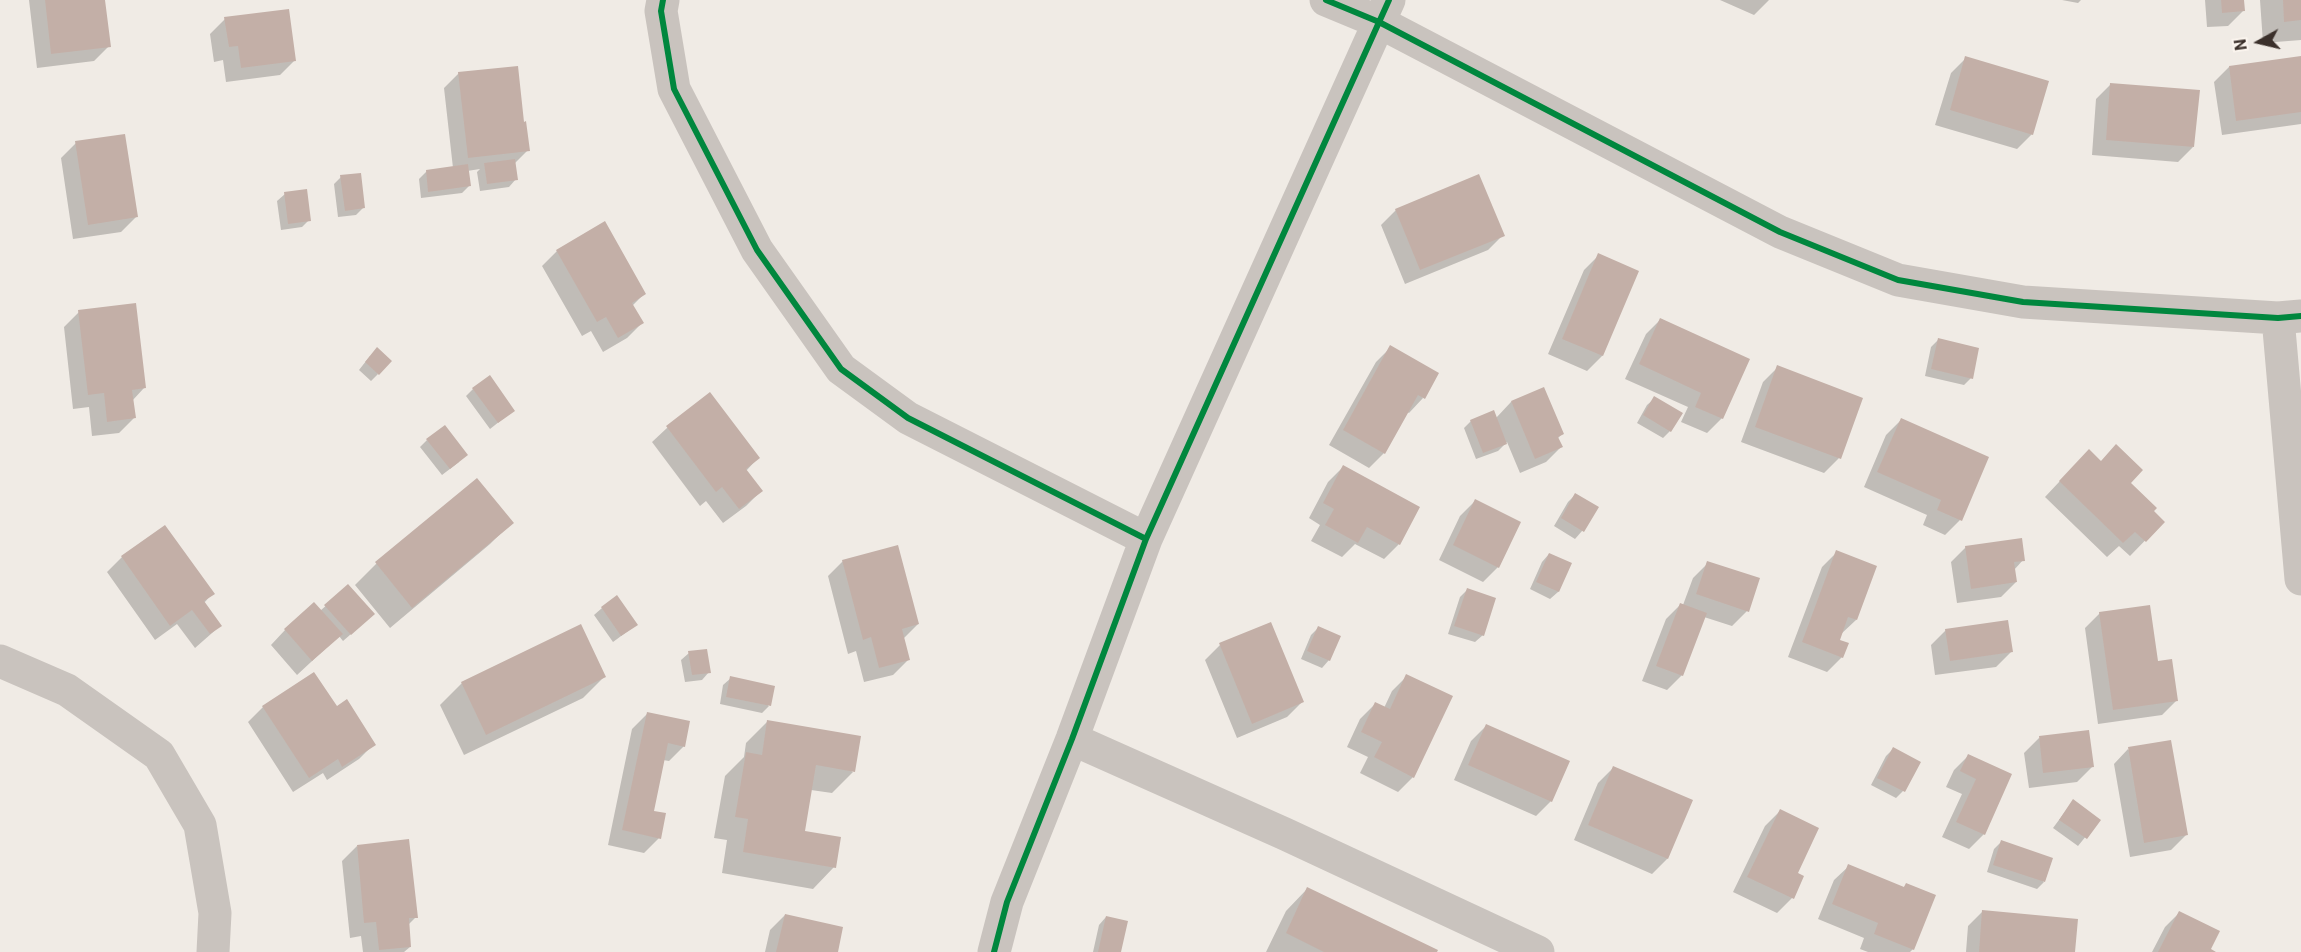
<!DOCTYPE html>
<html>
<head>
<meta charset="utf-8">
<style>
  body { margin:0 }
  #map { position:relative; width:2301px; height:952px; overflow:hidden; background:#f0ebe5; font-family:Roboto,sans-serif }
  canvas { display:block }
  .north { position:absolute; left:2229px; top:12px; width:60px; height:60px; -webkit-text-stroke:4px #fbf5ee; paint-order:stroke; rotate:262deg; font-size:16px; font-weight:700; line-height:24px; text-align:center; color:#3b302b }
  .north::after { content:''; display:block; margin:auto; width:21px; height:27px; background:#3b302b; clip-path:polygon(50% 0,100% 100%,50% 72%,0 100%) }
</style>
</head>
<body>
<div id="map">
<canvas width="2301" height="952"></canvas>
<div class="north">N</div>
</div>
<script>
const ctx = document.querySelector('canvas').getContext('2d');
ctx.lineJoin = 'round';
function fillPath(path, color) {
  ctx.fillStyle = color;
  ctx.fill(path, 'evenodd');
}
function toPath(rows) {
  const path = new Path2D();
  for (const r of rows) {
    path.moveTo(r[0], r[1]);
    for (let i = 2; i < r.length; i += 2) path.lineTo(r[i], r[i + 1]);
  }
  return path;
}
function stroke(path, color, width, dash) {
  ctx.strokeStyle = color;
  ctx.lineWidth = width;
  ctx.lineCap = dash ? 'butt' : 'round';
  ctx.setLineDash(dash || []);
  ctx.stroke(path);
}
fillPath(toPath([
  [29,0,104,0,109,46,94,61,37,68],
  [1720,0,1769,0,1754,15],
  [2062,0,2081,0,2078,3],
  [2205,0,2243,0,2243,11,2228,26,2207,27],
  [2260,0,2301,0,2301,40,2263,43],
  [225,19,295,60,280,75,226,82,223,60,214,62,210,34],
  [1966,58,2032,134,2017,149,1935,125,1951,73],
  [2301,58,2301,124,2222,135,2214,82,2229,67],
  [459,73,522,123,528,150,514,164,516,179,509,187,480,191,477,172,480,169,467,171,469,186,462,193,421,198,419,179,427,171,453,168,444,88],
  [2111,84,2193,147,2178,162,2092,155,2096,99],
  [76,143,136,217,121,232,73,239,61,158],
  [341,177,364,207,356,215,338,217,334,184],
  [285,194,309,220,302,227,281,230,277,201],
  [1396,210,1503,235,1488,250,1405,284,1381,225],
  [604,223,644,294,632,306,642,323,627,338,603,352,591,331,582,336,542,266,557,251],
  [1599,255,1637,272,1602,356,1587,371,1548,354,1584,270],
  [79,312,144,388,132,401,134,418,119,433,92,436,89,407,73,409,64,327],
  [1661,319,1748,360,1722,418,1707,433,1681,422,1688,407,1625,379,1646,334],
  [1938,340,1971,378,1964,385,1925,376,1931,347],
  [1391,347,1423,398,1409,413,1407,412,1384,453,1369,468,1329,445,1376,362],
  [370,356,378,374,371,381,359,370],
  [1778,367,1839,458,1824,473,1741,442,1763,382],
  [473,389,514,410,490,429,466,396],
  [1543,389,1562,434,1557,439,1561,447,1546,462,1520,473,1507,442,1498,451,1476,459,1464,428,1471,421,1496,418,1511,402],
  [710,395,758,458,746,471,761,491,746,506,723,523,706,501,700,506,652,442,667,428],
  [1655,398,1670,431,1663,438,1637,423,1647,405],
  [1901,420,1960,520,1945,535,1923,525,1927,515,1864,487,1886,435],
  [427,440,459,462,442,475,420,447],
  [2074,466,2128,483,2163,522,2130,556,2119,546,2107,557,2045,497],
  [1343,467,1399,544,1384,559,1355,544,1342,557,1311,541,1320,525,1309,518,1328,482],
  [477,480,512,522,490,544,390,628,355,585,376,564],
  [1576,494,1597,508,1582,531,1575,539,1554,526,1568,502],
  [1475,501,1498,567,1483,582,1439,560,1460,516],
  [165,527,213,593,204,603,220,626,195,648,177,624,155,640,107,572,122,557],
  [1966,547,2023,560,2014,570,2016,582,2001,597,1957,603,1951,562],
  [1837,552,1856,620,1840,635,1838,641,1842,657,1827,672,1788,657,1822,567],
  [1549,554,1570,564,1558,592,1550,599,1530,589,1542,562],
  [843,561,918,624,903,639,908,660,893,675,864,682,856,651,848,654,828,576],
  [1708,563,1747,611,1732,626,1704,617,1682,675,1667,690,1642,681,1666,619,1681,604,1683,605,1693,578],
  [348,586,366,621,343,641,339,636,297,675,271,645,285,630,320,611],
  [1467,590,1483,635,1475,642,1448,634,1460,597],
  [602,608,636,625,613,642,594,615],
  [2100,613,2157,663,2177,700,2162,715,2098,724,2085,628],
  [1318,628,1329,660,1322,668,1301,659,1311,635],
  [1946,630,2011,652,1996,667,1935,675,1931,645],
  [1220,645,1302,702,1287,717,1237,738,1205,660],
  [689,653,709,672,702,680,685,682,681,660],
  [1407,676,1413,777,1398,792,1360,773,1368,757,1347,747,1360,719,1375,704,1384,708,1392,691],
  [604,677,583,698,464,755,440,705,462,683],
  [731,678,769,706,762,713,720,704,723,685],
  [263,707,337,708,374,744,359,759,327,780,323,773,293,792,248,722],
  [647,714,684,746,669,761,663,760,652,812,659,838,644,853,608,845,632,729],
  [768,721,853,772,832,793,811,790,804,832,834,867,813,889,722,873,727,840,714,838,725,776,744,757,746,743],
  [1486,726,1551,801,1536,816,1454,780,1471,741],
  [2039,738,2092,767,2077,782,2029,788,2024,753],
  [1893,749,1903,791,1896,798,1871,785,1886,756],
  [2128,749,2186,835,2171,850,2130,857,2114,764],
  [1969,755,2010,775,1984,834,1969,849,1942,837,1962,794,1946,787,1954,770],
  [1613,768,1691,800,1667,859,1652,874,1574,840,1598,783],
  [2073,801,2099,820,2078,846,2053,828],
  [1780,811,1796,874,1802,877,1792,898,1777,913,1733,892,1765,826],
  [2001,842,2044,882,2037,889,1987,872,1994,849],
  [357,846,416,917,408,925,410,947,404,952,363,952,361,936,350,938,342,861],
  [1849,866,1903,888,1906,885,1913,949,1910,952,1868,952,1860,949,1864,938,1818,919,1834,880],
  [1307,889,1436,952,1266,952,1286,911],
  [1983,911,2074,952,1966,952,1968,926],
  [2180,912,2209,950,2213,952,2152,952,2165,927],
  [785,915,836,952,765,952,770,930],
  [1106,917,1119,952,1093,952,1099,925]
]), '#0003');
fillPath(toPath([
  [45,0,105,0,111,47,51,54],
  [2221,0,2244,0,2245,11,2222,13],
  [2283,0,2301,0,2301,20,2284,22],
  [289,9,296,61,241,68,238,46,229,47,224,17],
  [1965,56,2049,81,2033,135,1950,110],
  [2301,56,2301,112,2236,121,2229,66],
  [518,66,524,122,526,121,530,151,468,158,458,72],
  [2110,83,2200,90,2194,147,2106,140],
  [125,134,138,217,88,225,75,141],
  [515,159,518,180,487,184,484,163],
  [468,164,471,186,428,192,426,170],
  [361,173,365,208,345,211,340,175],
  [1479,174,1505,236,1420,270,1395,209],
  [307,189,311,221,288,224,284,192],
  [605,221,646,294,632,303,644,323,618,338,606,317,597,322,556,250],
  [1598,253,1639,271,1603,356,1562,339],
  [136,303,146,388,132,390,136,418,107,422,104,393,88,395,78,310],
  [1660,318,1750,359,1723,419,1695,407,1701,393,1639,364],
  [1938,338,1979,348,1973,379,1931,369],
  [1390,345,1439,373,1425,399,1418,395,1385,454,1343,430],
  [377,347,392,361,379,375,365,362],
  [1777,365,1863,398,1841,459,1755,427],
  [490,375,515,411,498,423,472,388],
  [1544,387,1564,434,1558,437,1563,447,1535,459,1511,401],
  [710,392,760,458,746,469,763,491,739,509,722,487,716,492,666,426],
  [1654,396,1683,413,1671,432,1643,415],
  [1494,410,1507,444,1483,453,1470,420],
  [1901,418,1989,457,1962,521,1937,510,1941,500,1877,472],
  [445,425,468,455,450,469,426,439],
  [2116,444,2143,470,2131,483,2157,508,2154,511,2165,522,2146,542,2135,532,2123,543,2059,481,2089,449,2101,461],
  [1343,465,1420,507,1400,545,1367,527,1358,543,1325,525,1334,509,1323,503],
  [477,478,514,523,412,608,375,562],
  [1575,493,1599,507,1584,532,1561,518],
  [1475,499,1521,522,1499,568,1453,545],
  [165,525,215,594,204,601,222,626,210,634,192,610,170,626,121,556],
  [2022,538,2025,561,2014,562,2017,582,1971,589,1965,546],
  [898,545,919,624,902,629,910,660,879,668,871,637,863,640,842,560],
  [1836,550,1877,566,1857,620,1848,617,1840,640,1849,643,1843,658,1802,642],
  [1549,553,1572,563,1559,592,1536,582],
  [1707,561,1760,578,1749,612,1696,594],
  [348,584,375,614,351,635,324,605],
  [1467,588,1496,598,1484,636,1454,626],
  [617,595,638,625,621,636,601,607],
  [314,602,343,634,312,661,284,629],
  [1680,603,1707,613,1683,676,1656,666],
  [2150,605,2158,661,2172,659,2178,701,2113,710,2099,612],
  [2008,620,2013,652,1950,661,1945,629],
  [1271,622,1304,702,1252,724,1219,643],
  [581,624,606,677,486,735,461,682],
  [1318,626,1341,636,1330,661,1307,651],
  [707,649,711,673,692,675,688,651],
  [314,672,337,706,347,699,376,745,342,767,338,759,309,778,262,706],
  [1406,674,1453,696,1414,778,1374,757,1382,742,1361,732,1375,702,1390,709],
  [730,676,775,686,771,706,726,697],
  [647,712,690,721,685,747,668,743,654,811,666,813,661,839,622,830],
  [767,720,861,736,855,772,816,765,805,831,841,837,836,868,743,852,748,819,735,817,746,752,762,755],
  [1486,724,1570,761,1552,802,1468,765],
  [2089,730,2094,767,2043,773,2039,736],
  [2171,740,2188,835,2144,843,2128,747],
  [1893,747,1921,762,1905,792,1877,778],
  [1968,754,2012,774,1985,835,1956,822,1976,779,1960,771],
  [1613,766,1693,800,1668,859,1588,825],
  [2073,799,2101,820,2087,839,2059,820],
  [1780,809,1819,828,1798,873,1804,876,1794,899,1747,877],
  [409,839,418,918,409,918,411,947,379,950,376,922,364,923,357,845],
  [2001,840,2053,858,2045,882,1993,865],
  [1848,864,1904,887,1906,883,1936,895,1914,950,1874,934,1878,923,1832,904],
  [1307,887,1438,950,1437,952,1324,952,1286,933],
  [1982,910,2078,919,2075,952,1979,952],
  [2179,911,2220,931,2211,949,2216,952,2158,952],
  [785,914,843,927,838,952,776,952],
  [1106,916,1128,921,1121,952,1098,952]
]), '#c3afa7');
stroke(toPath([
  [663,0,661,11,674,89,757,250,841,369,908,418,1146,539],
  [1326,0,1379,22,1780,232,1898,280,2023,302,2278,318,2301,316],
  [2278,318,2301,579],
  [0,661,67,690,159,755,200,825,215,913,213,952],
  [1072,739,1285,834,1538,952],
  [994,952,1007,902,1072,739,1146,539,1389,0]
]), '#c9c3be', 33);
stroke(toPath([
  [663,0,661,11,674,89,757,250,841,369,908,418,1146,539],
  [1326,0,1379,22,1780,232,1898,280,2023,302,2278,318,2301,316],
  [994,952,1007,902,1072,739,1146,539,1389,0]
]), '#00873e', 6);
</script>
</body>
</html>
